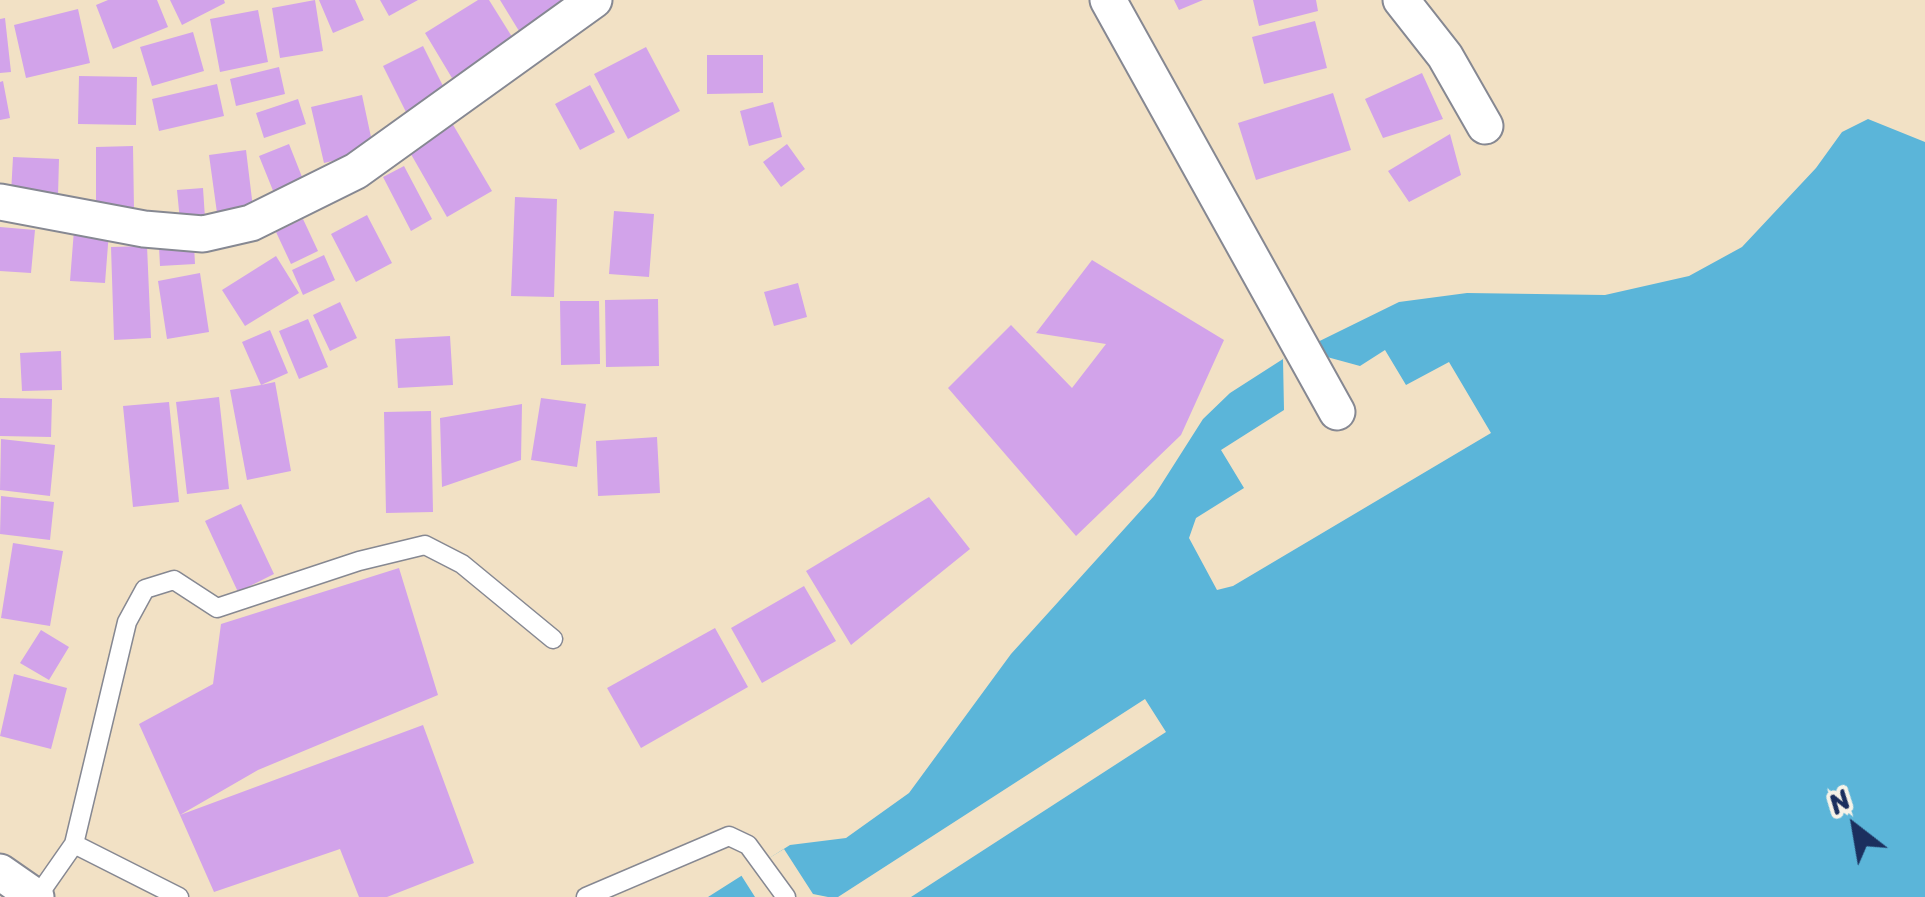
<!DOCTYPE html>
<html>
<head>
<meta charset="utf-8">
<style>
  body { margin:0 }
  #map { position:relative; width:1925px; height:897px; overflow:hidden; background:#f2e1c5; font-family:Sriracha,sans-serif }
  canvas { display:block }
  .north { position:absolute; left:1805px; top:777px; width:100px; height:100px; -webkit-text-stroke:8px #f7f3e8; paint-order:stroke; rotate:329deg; font-size:28px; font-weight:700; line-height:40px; text-align:center; color:#1b2f5e }
  .north::after { content:''; display:block; margin:auto; width:35px; height:45px; background:#1b2f5e; clip-path:polygon(50% 0,100% 100%,50% 72%,0 100%) }
</style>
</head>
<body>
<div id="map">
<canvas width="1925" height="897"></canvas>
<div class="north">N</div>
</div>
<script>
const ctx = document.querySelector('canvas').getContext('2d');
ctx.lineJoin = 'round';
function fillPath(path, color) {
  ctx.fillStyle = color;
  ctx.fill(path, 'evenodd');
}
function toPath(rows) {
  const path = new Path2D();
  for (const r of rows) {
    path.moveTo(r[0], r[1]);
    for (let i = 2; i < r.length; i += 2) path.lineTo(r[i], r[i + 1]);
  }
  return path;
}
function stroke(path, color, width, dash) {
  ctx.strokeStyle = color;
  ctx.lineWidth = width;
  ctx.lineCap = dash ? 'butt' : 'round';
  ctx.setLineDash(dash || []);
  ctx.stroke(path);
}
fillPath(toPath([
  [1868,119,1925,142,1925,897,708,897,790,845,846,838,909,793,1011,654,1154,496,1203,419,1230,393,1283,359,1399,302,1467,293,1605,295,1689,276,1742,247,1816,168,1842,132]
]), '#5bb5d9');
fillPath(toPath([
  [1319,340,1327,357,1360,366,1385,350,1406,385,1449,362,1491,433,1233,586,1217,590,1189,538,1196,518,1244,488,1221,450,1284,410,1283,359],
  [1145,699,1166,732,911,897,838,897],
  [784,849,813,894,828,897,755,897,741,875]
]), '#f2e1c5');
fillPath(toPath([
  [108,0,157,0,168,27,113,49,96,5],
  [170,0,224,0,225,3,182,25],
  [315,0,323,51,280,58,272,8],
  [319,0,355,0,364,20,333,33],
  [380,0,418,0,389,16],
  [478,0,489,0,514,40,452,78,425,33],
  [500,0,569,0,519,31],
  [1174,0,1203,0,1179,10],
  [1253,0,1316,0,1318,11,1259,26],
  [78,9,90,63,26,78,14,25],
  [258,10,268,62,220,72,210,19],
  [5,18,11,72,0,73,0,19],
  [1315,21,1327,68,1264,84,1252,37],
  [193,32,204,71,152,86,140,47],
  [423,46,449,98,409,118,383,66],
  [646,47,680,111,628,139,594,74],
  [707,55,763,55,763,93,707,94],
  [279,67,285,94,236,106,230,79],
  [1422,73,1443,119,1383,138,1365,99],
  [79,76,137,77,136,125,78,124],
  [3,81,10,118,0,120,0,82],
  [217,84,224,116,159,131,152,99],
  [590,85,615,132,580,150,555,104],
  [1333,93,1351,150,1256,180,1238,123],
  [362,95,374,151,324,163,311,107],
  [298,99,306,124,264,138,256,113],
  [773,102,782,137,749,146,740,111],
  [452,123,492,191,447,217,408,149],
  [1450,134,1461,175,1409,202,1388,171],
  [289,144,306,187,276,198,259,156],
  [787,144,805,169,781,187,763,162],
  [133,146,134,210,96,210,96,147],
  [246,150,254,216,218,220,209,155],
  [13,157,59,159,58,196,11,194],
  [404,166,432,219,411,231,383,177],
  [203,188,205,218,180,221,177,190],
  [515,197,557,199,554,297,511,296],
  [614,211,654,214,649,277,609,274],
  [367,215,392,263,356,282,331,234],
  [303,219,318,251,291,264,276,232],
  [0,227,35,230,31,273,0,271],
  [74,230,109,232,105,283,70,281],
  [194,245,195,264,160,266,159,247],
  [147,246,151,338,114,340,111,247],
  [324,255,335,280,303,295,292,270],
  [276,256,299,293,245,326,222,290],
  [1092,260,1224,340,1181,435,1076,536,948,388,1011,325,1072,388,1106,344,1036,333],
  [200,273,209,332,167,339,158,281],
  [798,283,807,317,774,326,764,292],
  [658,299,659,366,606,367,605,300],
  [560,301,599,301,600,364,561,365],
  [340,302,357,338,330,351,313,315],
  [308,319,328,367,299,379,279,331],
  [270,330,288,373,261,385,275,382,291,471,247,480,230,390,261,385,242,342],
  [450,336,453,385,398,388,395,339],
  [61,351,62,390,22,391,20,353],
  [219,397,229,489,187,494,176,402],
  [0,398,52,399,51,437,0,436],
  [541,398,586,404,577,467,531,460],
  [169,402,179,502,133,507,123,406],
  [522,404,521,460,442,487,440,418],
  [431,411,433,512,386,513,384,412],
  [657,437,660,493,598,496,596,441],
  [1,439,55,445,50,496,0,490],
  [1,496,54,502,50,540,0,534],
  [929,497,970,549,851,645,806,571],
  [241,504,274,574,238,592,205,521],
  [13,543,63,551,50,626,1,618],
  [399,568,438,695,258,770,180,815,139,724,213,684,221,624],
  [804,586,836,641,762,683,731,628],
  [715,628,748,687,641,748,607,688],
  [41,630,69,647,49,680,20,663],
  [14,674,67,688,51,749,0,736],
  [423,725,474,863,387,897,359,897,340,849,214,892,180,815]
]), '#d2a3ea');
const lane = toPath([
  [74,844,179,897],
  [37,897,74,844,127,622,145,589,174,580,217,608,359,561,425,545,462,564,553,639],
  [586,897,729,836,748,845,786,897]
]);
const street = toPath([
  [1108,0,1337,412],
  [1401,0,1445,56,1485,126],
  [0,202,144,229,203,234,251,223,356,171,594,0],
  [0,872,36,897]
]);
stroke(lane, '#868892', 21);
stroke(street, '#868892', 39);
stroke(lane, '#fff', 18);
stroke(street, '#fff', 35);
</script>
</body>
</html>
